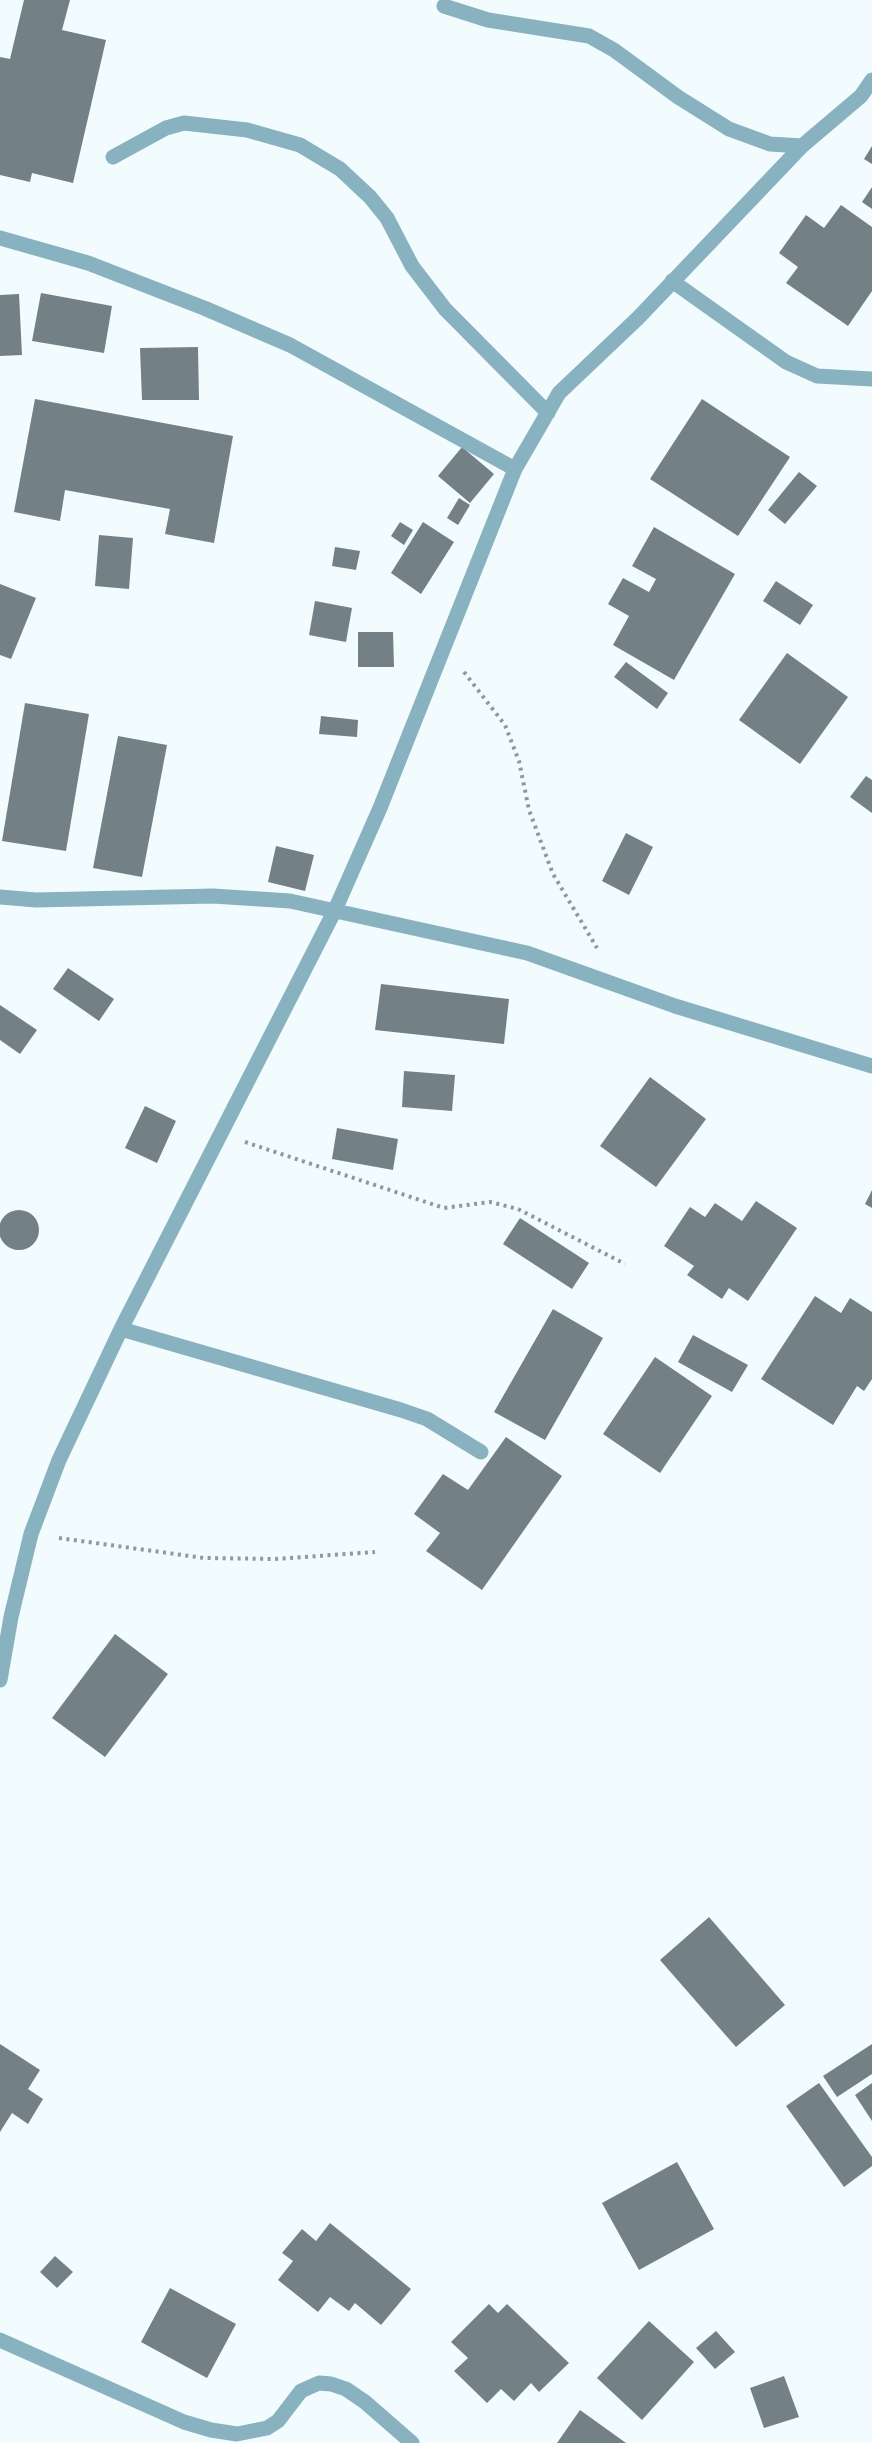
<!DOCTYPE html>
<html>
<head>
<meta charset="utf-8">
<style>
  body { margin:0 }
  canvas { display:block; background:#f2fbfe }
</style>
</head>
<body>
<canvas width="872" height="2443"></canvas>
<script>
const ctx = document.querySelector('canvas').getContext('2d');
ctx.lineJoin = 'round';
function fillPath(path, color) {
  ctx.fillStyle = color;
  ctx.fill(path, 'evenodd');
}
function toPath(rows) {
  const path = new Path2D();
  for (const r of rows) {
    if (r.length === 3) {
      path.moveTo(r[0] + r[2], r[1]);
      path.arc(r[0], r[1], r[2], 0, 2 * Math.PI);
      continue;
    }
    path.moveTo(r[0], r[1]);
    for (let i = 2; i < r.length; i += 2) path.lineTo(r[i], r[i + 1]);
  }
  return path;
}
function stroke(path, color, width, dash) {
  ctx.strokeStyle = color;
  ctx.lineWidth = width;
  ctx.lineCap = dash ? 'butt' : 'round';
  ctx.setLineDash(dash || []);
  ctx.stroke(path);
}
fillPath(toPath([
  [24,0,70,0,62,30,106,40,73,183,32,173,30,182,0,175,0,57,10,59],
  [872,146,872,164,864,159],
  [872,187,872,209,862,202],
  [841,205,872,227,872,291,848,326,786,283,798,267,779,253,806,215,824,228],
  [41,293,112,306,104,353,32,341],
  [19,294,22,355,0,356,0,295],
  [198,347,199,400,142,400,140,348],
  [35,399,233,436,214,543,165,534,170,509,65,490,60,521,14,512],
  [702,399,790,457,738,536,650,479],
  [462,447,494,474,470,503,438,476],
  [799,472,817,486,785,524,768,510],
  [459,498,470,505,458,525,447,518],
  [400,522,413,530,404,545,391,536],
  [423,522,454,542,421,594,391,573],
  [654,527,735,574,674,680,613,645,629,616,608,604,623,578,649,592,656,579,632,566],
  [99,535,133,538,129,589,95,586],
  [335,547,360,551,356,570,332,566],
  [776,581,813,605,800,625,763,601],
  [0,584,36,598,11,659,0,655],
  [315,601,352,608,346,642,309,635],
  [358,632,393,632,394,667,358,667],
  [787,653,848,697,800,764,739,720],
  [626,662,668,693,657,709,614,677],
  [25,703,89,714,66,851,2,841],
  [321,716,358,720,357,737,319,734],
  [118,736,167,745,142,877,93,868],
  [866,776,872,780,872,813,850,797],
  [626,833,653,847,629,895,602,881],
  [276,846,314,855,305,891,268,882],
  [68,968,114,999,99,1021,53,989],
  [381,984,509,999,504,1044,375,1030],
  [0,1005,37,1030,20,1054,0,1040],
  [404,1071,455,1075,452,1111,402,1107],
  [650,1077,706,1119,656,1187,600,1146],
  [145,1106,176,1121,157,1163,125,1148],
  [337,1128,398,1139,393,1170,332,1159],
  [872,1190,872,1208,865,1204],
  [756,1201,797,1228,748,1301,729,1288,722,1299,687,1275,694,1266,664,1246,690,1207,705,1217,715,1203,742,1221],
  [19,1230,20],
  [520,1218,589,1263,572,1289,503,1244],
  [815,1296,841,1313,850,1298,872,1312,872,1379,864,1391,857,1386,833,1425,761,1379],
  [553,1309,603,1338,545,1440,494,1412],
  [693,1335,748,1365,732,1392,678,1362],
  [655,1357,712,1396,660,1473,603,1434],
  [506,1437,562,1476,482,1590,426,1551,440,1533,414,1514,443,1474,468,1490],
  [115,1634,168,1674,105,1757,52,1718],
  [709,1917,785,2005,736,2047,660,1960],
  [0,2044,40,2070,28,2089,43,2099,28,2124,12,2113,0,2132],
  [872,2044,872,2074,837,2097,823,2076],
  [819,2083,872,2157,872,2166,844,2187,786,2106],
  [872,2083,872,2121,855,2095],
  [677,2162,714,2229,639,2270,602,2203],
  [330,2223,411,2289,381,2325,355,2303,349,2311,330,2297,318,2312,278,2280,293,2261,282,2253,302,2229,316,2241],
  [55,2256,73,2272,57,2288,40,2272],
  [170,2288,236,2324,207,2378,141,2342],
  [489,2304,498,2313,507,2304,569,2363,539,2392,531,2383,514,2401,501,2389,487,2403,454,2371,468,2358,451,2342],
  [649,2321,694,2362,642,2420,597,2378],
  [716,2331,735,2352,715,2369,696,2348],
  [784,2376,799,2417,764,2428,750,2388],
  [580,2410,626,2443,557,2443]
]), '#738186');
stroke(toPath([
  [464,672,505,725,519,761,529,810,553,874,597,948],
  [245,1142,444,1208,490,1202,518,1209,625,1264],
  [59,1538,204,1558,275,1559,375,1552]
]), '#91989b', 4, [3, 4.5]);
stroke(toPath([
  [444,6,488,20,589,36,614,50,678,97,729,129,770,144,802,146],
  [113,157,166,128,184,123,247,130,300,145,340,169,370,197,387,218,412,266,445,309,548,413],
  [0,238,88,263,204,308,290,345,515,469],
  [672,281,786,362,817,376,872,379],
  [0,897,36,900,213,896,290,901,527,953,675,1006,872,1066],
  [121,1329,401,1410,427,1419,481,1452],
  [0,1680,11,1617,31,1534,59,1460,121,1329,335,910,380,808,515,469,559,393,638,318,802,146,861,96,872,80],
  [0,2340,184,2422,211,2430,237,2434,267,2428,278,2421,301,2391,319,2383,331,2384,346,2389,365,2402,412,2443]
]), '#89b2c1', 15);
</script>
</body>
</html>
